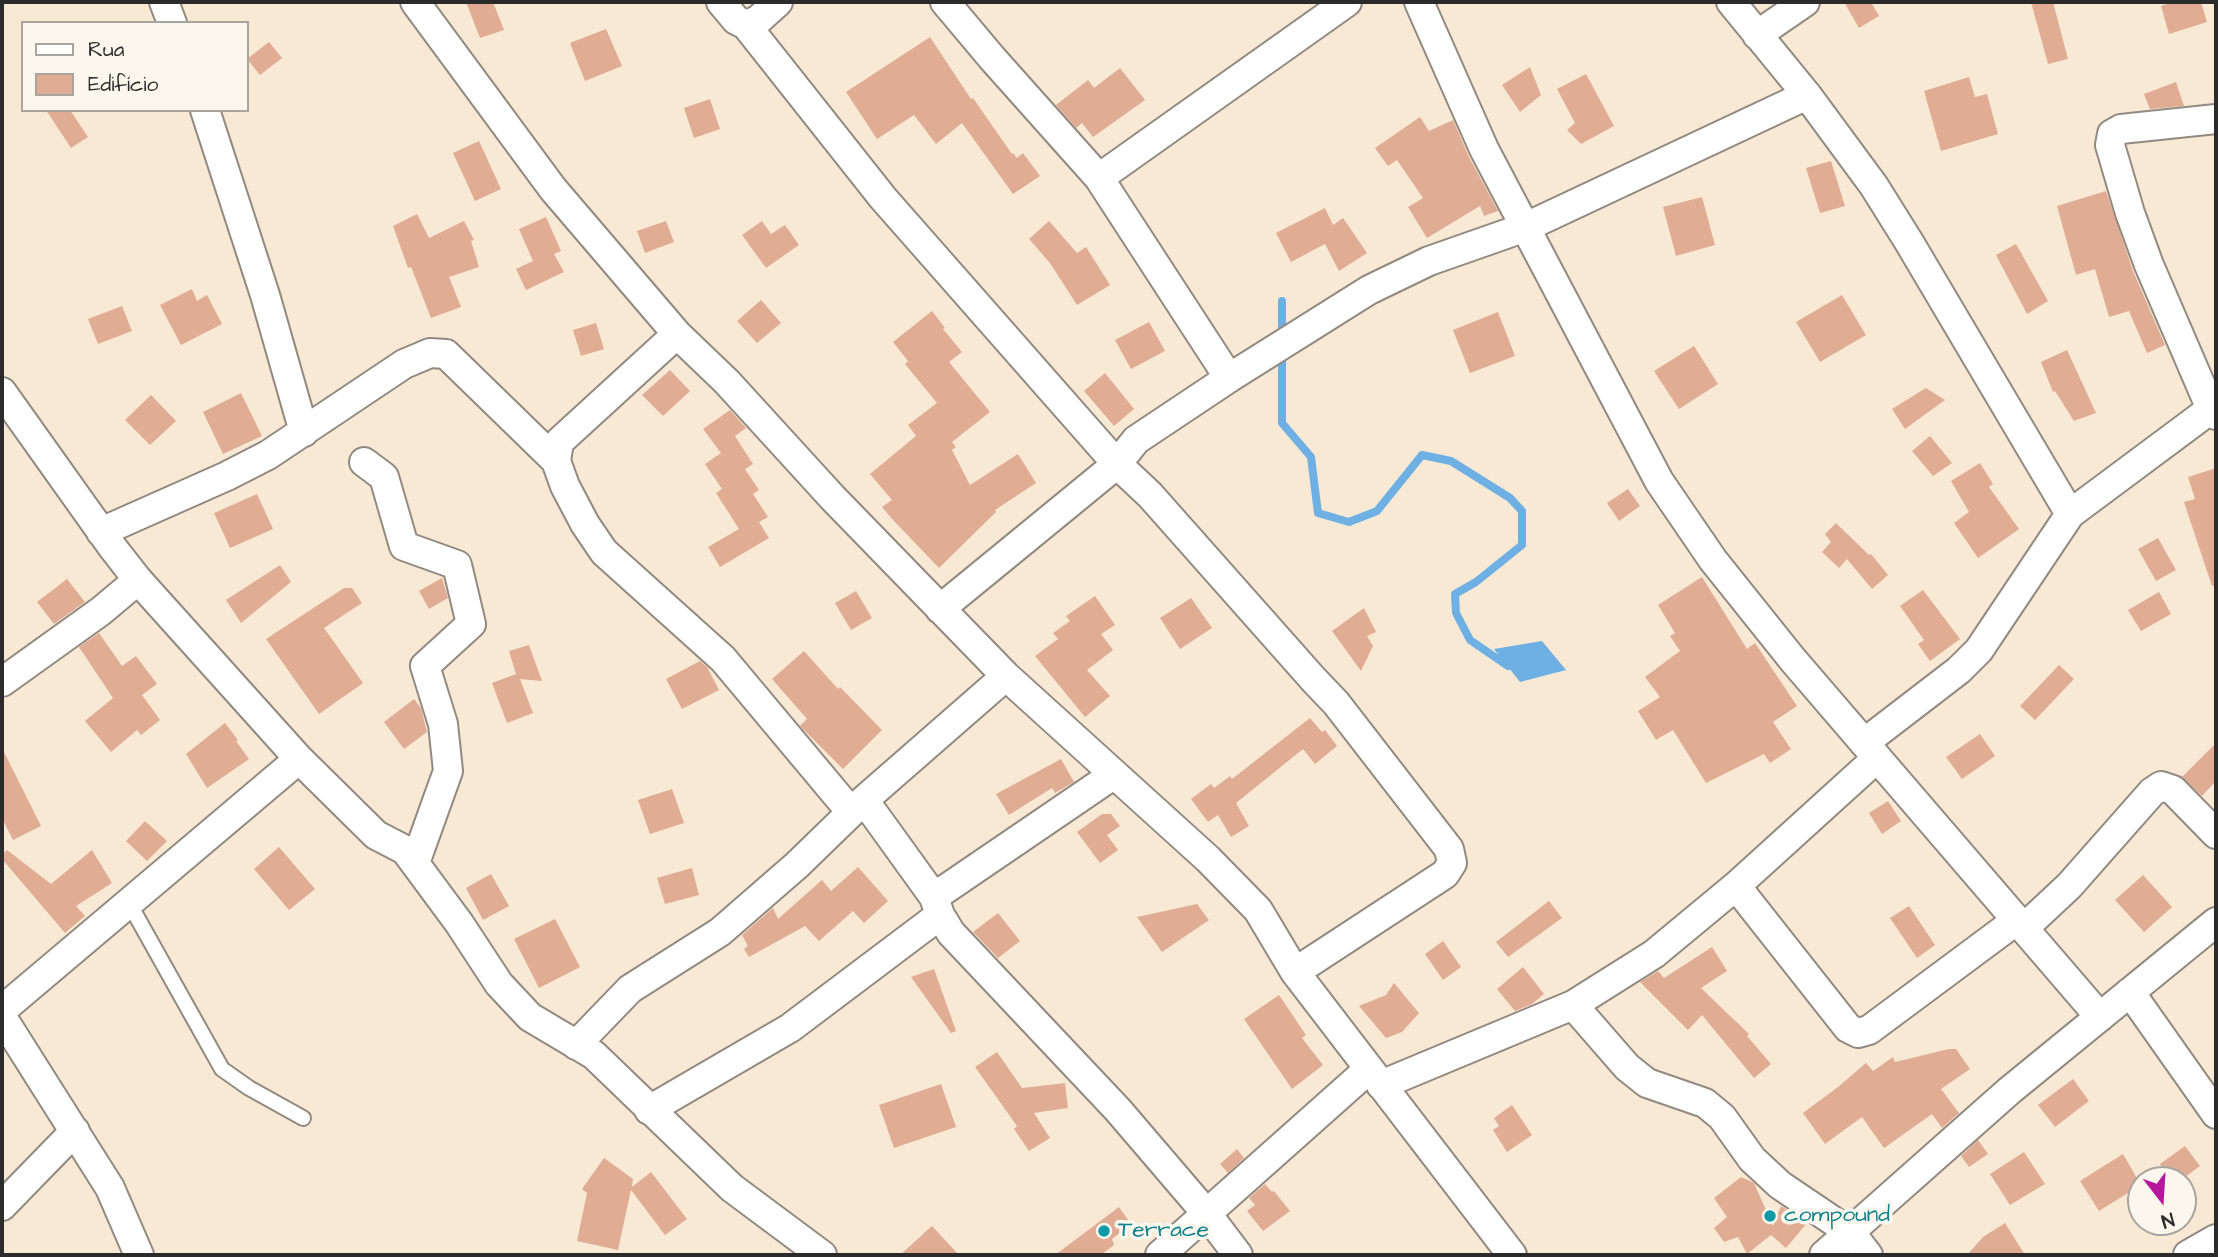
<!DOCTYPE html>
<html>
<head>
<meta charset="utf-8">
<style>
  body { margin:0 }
  #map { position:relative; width:2218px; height:1257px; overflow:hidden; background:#f8e9d5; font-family:"Architects Daughter",sans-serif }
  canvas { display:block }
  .frame { position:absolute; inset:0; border:4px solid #2b2b2b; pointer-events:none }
  .legend { position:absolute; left:21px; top:21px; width:228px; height:91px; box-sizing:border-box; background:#fbf7ec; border:2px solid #a8a59f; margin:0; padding:9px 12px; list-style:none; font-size:21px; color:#2b2b2b }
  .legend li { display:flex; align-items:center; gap:14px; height:35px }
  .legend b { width:35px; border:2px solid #a8a59f }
  .north { position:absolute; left:2127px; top:1166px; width:70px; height:70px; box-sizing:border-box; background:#fbf7ec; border:2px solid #a8a59f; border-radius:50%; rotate:163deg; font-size:19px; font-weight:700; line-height:28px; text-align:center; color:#2b2b2b }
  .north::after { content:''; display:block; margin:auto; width:24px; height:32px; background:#b5179e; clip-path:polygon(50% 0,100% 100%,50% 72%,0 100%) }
</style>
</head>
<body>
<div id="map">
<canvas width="2218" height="1257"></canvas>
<div class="frame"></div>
<ul class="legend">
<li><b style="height:9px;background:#fff"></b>Rua</li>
<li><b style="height:19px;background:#e1ac94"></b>Edifício</li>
</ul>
<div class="north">N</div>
</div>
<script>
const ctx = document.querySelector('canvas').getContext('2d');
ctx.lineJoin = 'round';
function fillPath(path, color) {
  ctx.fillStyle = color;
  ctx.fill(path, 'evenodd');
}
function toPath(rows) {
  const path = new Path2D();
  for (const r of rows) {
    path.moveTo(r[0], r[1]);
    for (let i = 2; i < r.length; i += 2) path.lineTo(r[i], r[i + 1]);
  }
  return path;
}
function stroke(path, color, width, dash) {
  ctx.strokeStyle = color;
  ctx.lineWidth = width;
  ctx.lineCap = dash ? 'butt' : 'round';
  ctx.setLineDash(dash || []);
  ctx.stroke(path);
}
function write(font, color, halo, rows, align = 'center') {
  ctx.font = font + ' "Architects Daughter",sans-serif';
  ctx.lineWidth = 7;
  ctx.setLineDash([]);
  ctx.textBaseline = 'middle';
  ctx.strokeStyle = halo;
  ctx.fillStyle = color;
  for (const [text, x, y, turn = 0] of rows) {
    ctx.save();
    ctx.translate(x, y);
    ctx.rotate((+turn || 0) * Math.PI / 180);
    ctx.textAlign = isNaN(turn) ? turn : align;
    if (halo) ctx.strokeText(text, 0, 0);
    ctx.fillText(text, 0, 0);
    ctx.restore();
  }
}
fillPath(toPath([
  [1542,641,1566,670,1520,682,1494,649]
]), '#6eb0e3');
stroke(toPath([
  [1282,301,1282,336],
  [1282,353,1282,423,1311,457,1318,513,1349,522,1377,511,1422,455,1451,461,1510,498,1522,511,1522,545,1476,582,1455,594,1456,613,1470,640,1508,666]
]), '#6eb0e3', 8);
fillPath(toPath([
  [466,2,493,2,504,30,480,38],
  [1844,2,1871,2,1879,16,1859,28],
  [2031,2,2053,2,2068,59,2048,64],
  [2173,2,2201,2,2207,22,2169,34,2161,6],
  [606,29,622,66,585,81,570,43],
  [930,37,971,99,973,98,1012,154,1013,153,1017,158,1023,153,1040,176,1013,194,962,123,936,144,914,115,877,139,846,92],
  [269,42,282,58,260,75,247,59],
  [1530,67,1541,95,1520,112,1502,85],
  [1120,68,1145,100,1093,137,1082,123,1076,128,1056,105,1088,80,1094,88],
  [1586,74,1614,126,1581,144,1567,130,1575,123,1557,89],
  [1969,77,1975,97,1987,94,1998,134,1941,151,1924,91],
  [2176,82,2184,106,2150,109,2144,94],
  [710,99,720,129,694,138,684,108],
  [46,110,70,110,88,137,71,148],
  [1420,117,1429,131,1453,120,1469,157,1498,211,1484,216,1480,206,1427,238,1408,207,1423,198,1397,160,1388,166,1375,148],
  [479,141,501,189,475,201,453,153],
  [1831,161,1845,206,1820,213,1806,168],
  [2106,191,2133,271,2165,345,2147,353,2129,311,2109,317,2095,269,2076,275,2057,206],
  [1702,197,1715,245,1676,256,1663,207],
  [1325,208,1333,225,1343,218,1367,253,1339,271,1325,244,1291,262,1276,233],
  [417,214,429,238,464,221,474,240,471,241,479,267,449,277,461,307,431,318,411,267,408,268,393,226],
  [546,217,561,251,554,254,564,272,526,290,516,269,533,261,519,229],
  [666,221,674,242,645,253,637,231],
  [762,221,771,234,785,225,799,245,766,268,742,235],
  [1049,221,1077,253,1086,247,1110,285,1077,305,1050,263,1029,239],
  [2016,244,2048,301,2027,314,1996,255],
  [192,289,197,301,207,295,222,324,181,345,160,305],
  [1842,295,1866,335,1820,362,1796,322],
  [761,300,781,323,757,343,737,321],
  [122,306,132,331,98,344,88,319],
  [932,311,945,328,943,329,962,352,949,362,990,412,952,442,956,447,952,450,970,485,1018,454,1036,483,995,510,996,512,939,568,893,520,882,507,892,500,870,474,916,436,908,425,937,403,905,364,908,361,893,342],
  [1498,312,1515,356,1470,373,1453,330],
  [1149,322,1165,351,1131,369,1115,340],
  [596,323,604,349,581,356,573,330],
  [1694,346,1718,384,1679,409,1654,371],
  [2067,350,2096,413,2074,421,2055,391,2053,392,2041,362],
  [670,370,690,391,663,416,642,395],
  [1105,373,1134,409,1114,426,1084,391],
  [1926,388,1945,400,1905,429,1892,409],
  [241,393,262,436,223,454,203,412],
  [151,395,176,421,150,445,125,420],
  [730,410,746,428,735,436,753,464,745,469,759,490,753,494,768,517,759,522,769,538,720,567,708,547,739,529,716,493,722,489,705,464,721,453,703,429],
  [1930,436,1952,463,1933,476,1912,451],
  [1980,463,1993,484,1989,487,2019,529,1978,558,1954,523,1969,512,1951,481],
  [2216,468,2216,585,2212,586,2184,502,2195,499,2188,477],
  [1628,489,1640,506,1619,521,1607,503],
  [257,494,273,529,230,548,214,513],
  [1836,523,1869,555,1871,554,1888,575,1872,589,1847,559,1839,568,1822,552,1831,542,1825,534],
  [2158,538,2176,570,2156,581,2138,549],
  [280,565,291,582,241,623,226,600],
  [1702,577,1747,649,1755,643,1797,706,1773,722,1791,749,1770,763,1764,754,1706,783,1673,730,1656,740,1638,711,1660,697,1645,677,1680,651,1670,636,1675,633,1658,605],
  [442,578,448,598,429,609,419,591],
  [67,579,85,602,54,624,37,602],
  [344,588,352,588,362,603,324,628,363,683,319,714,266,639],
  [1923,590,1960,639,1930,661,1918,644,1924,640,1900,606],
  [856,591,872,618,851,630,835,603],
  [2159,592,2171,614,2141,631,2128,610],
  [1095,596,1115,625,1101,634,1113,650,1087,670,1110,696,1085,717,1035,656,1058,639,1053,633,1070,621,1066,616],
  [1191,598,1212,628,1180,649,1160,618],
  [1364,608,1376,632,1367,636,1373,646,1361,671,1332,631],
  [99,633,122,666,136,656,157,684,142,695,160,720,141,735,137,730,111,752,85,721,113,698,79,647],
  [529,645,542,681,520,679,533,713,507,723,492,683,516,674,509,651],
  [804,651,838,689,840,687,882,730,843,769,800,726,807,719,772,679],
  [700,661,707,667,719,690,682,709,666,679],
  [2059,665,2074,679,2035,720,2020,706],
  [414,699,421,708,427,732,404,749,384,722],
  [1310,718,1322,732,1325,730,1337,746,1315,764,1303,749,1236,803,1249,826,1231,837,1218,815,1208,822,1191,799,1211,784,1214,788,1230,776,1232,779],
  [225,723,238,740,236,741,249,759,207,788,186,754],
  [1980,734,1995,756,1962,779,1946,757],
  [2216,743,2216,781,2202,796,2182,777],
  [2,748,41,826,13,840,2,818],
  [1061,759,1074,782,1055,793,1052,788,1009,815,996,794],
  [672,789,684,823,650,834,638,800],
  [1888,801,1901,821,1882,834,1869,813],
  [1102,814,1111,814,1120,826,1107,835,1118,850,1100,863,1077,832],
  [145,821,167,841,147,861,126,841],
  [279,847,315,889,289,910,254,869],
  [7,850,51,884,92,850,112,883,76,906,85,916,65,933,2,859,2,855],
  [858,867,888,901,864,923,853,911,819,941,805,926,749,957,744,949,748,946,742,935,773,908,778,919,822,880,831,891],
  [692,868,699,895,665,904,657,878],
  [491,874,509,906,483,920,466,888],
  [2143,875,2172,907,2144,932,2115,900],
  [1549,901,1562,918,1508,957,1496,942],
  [1197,904,1209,920,1162,952,1137,917],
  [1909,906,1935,945,1917,958,1890,918],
  [998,913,1020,941,998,958,973,932],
  [555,919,580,967,539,988,514,939],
  [1443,941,1461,967,1443,980,1425,954],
  [1712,947,1727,971,1701,988,1749,1034,1747,1036,1771,1064,1754,1078,1702,1015,1688,1030,1640,982,1658,971,1664,978],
  [1523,967,1544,994,1532,1004,1515,1011,1497,989],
  [934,969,956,1031,951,1033,911,977],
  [1394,983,1419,1013,1402,1032,1386,1038,1359,1006,1386,995],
  [1279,995,1306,1035,1302,1038,1323,1065,1292,1089,1244,1019],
  [1949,1049,1956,1049,1970,1069,1941,1089,1959,1113,1942,1128,1932,1114,1884,1148,1862,1117,1825,1144,1803,1113,1838,1087,1866,1063,1873,1071,1893,1057,1895,1062],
  [997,1052,1022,1088,1065,1083,1068,1108,1034,1113,1050,1138,1029,1151,1014,1129,1017,1126,975,1067],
  [2073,1079,2089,1101,2055,1127,2038,1105],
  [941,1084,956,1127,894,1148,879,1105],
  [1512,1105,1532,1135,1507,1152,1493,1130,1499,1126,1494,1118],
  [1978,1140,1988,1154,1969,1167,1961,1156],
  [2185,1146,2200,1166,2181,1180,2172,1180,2160,1164],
  [1237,1149,1244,1158,1228,1173,1220,1164],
  [2024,1152,2045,1184,2010,1205,1990,1174],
  [2123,1154,2141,1185,2099,1211,2080,1181],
  [604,1158,633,1179,632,1187,651,1172,687,1219,665,1235,631,1190,618,1250,577,1241,587,1193,582,1189],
  [1741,1177,1754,1183,1773,1226,1781,1206,1807,1223,1786,1248,1771,1235,1747,1254,1738,1237,1724,1242,1714,1228,1727,1217,1714,1198],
  [1265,1184,1272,1192,1274,1191,1290,1211,1263,1231,1247,1211,1255,1205,1249,1198],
  [1119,1207,1131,1224,1112,1239,1114,1245,1101,1255,1055,1255],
  [2005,1223,2025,1255,1967,1255,1983,1237],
  [932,1226,959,1255,900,1255]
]), '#e1ac94');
const lane = toPath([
  [129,903,222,1069,249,1088,303,1118]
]);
const street = toPath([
  [164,2,172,23],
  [415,2,553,189,677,334,727,382,832,497,1006,676,1208,859,1258,910,1295,972,1512,1255],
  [721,2,736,20,746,25,883,198,1117,464,1150,495,1314,680,1336,703,1449,849,1452,863,1445,874,1295,972],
  [945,2,992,58,1099,178,1229,378],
  [1419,2,1484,149,1659,481,1713,560,1793,660,2100,1017],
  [1731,2,1807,95,1874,186,1909,242,2070,514],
  [746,25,758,20,778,2],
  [1757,35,1805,2],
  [205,110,265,295,304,432],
  [2216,119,2121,129,2112,134,2110,145,2130,213,2149,265,2211,409,2216,415],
  [1099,178,1347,2],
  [2,392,113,548,138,580,299,759,376,835,405,850,459,923,499,984,530,1017,594,1055,732,1188,822,1255],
  [556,461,559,442,677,334],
  [364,462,384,477,404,546,457,565,471,624,425,666,443,724,448,771,415,863],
  [101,532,227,476,268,455,404,364,430,353,446,354,556,461,565,486,585,524,604,552,723,659,851,812],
  [940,609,1117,464,1136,440,1229,378,1369,290,1429,261,1526,227,1807,95],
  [2,682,101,611,138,580],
  [1864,743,1959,670,1979,650,2070,514,2211,409],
  [864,800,934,897,940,915,951,933,1118,1110,1207,1214,1238,1255],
  [1736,886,1848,1028,1858,1033,1869,1030,2017,920],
  [934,897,1113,775],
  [2024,928,2069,886,2152,792,2161,786,2173,790,2216,834],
  [2130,992,2216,1114],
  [1573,1005,1627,1067,1647,1083,1705,1103,1722,1117,1752,1159,1780,1185,1851,1233,1868,1255],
  [2,1010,299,759],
  [2,1017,110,1188,139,1255],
  [576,1045,630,989,720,932,797,865,864,800,1006,676],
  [1381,1085,1573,1005,1654,954,1736,886,1877,758],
  [649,1110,790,1028,940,915],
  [2,1206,75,1131],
  [1160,1255,1369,1069],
  [1824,1255,2009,1091,2216,922],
  [2188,1255,2216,1239]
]);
stroke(lane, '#928a80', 18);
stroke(street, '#928a80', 32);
stroke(lane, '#fff', 14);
stroke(street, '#fff', 28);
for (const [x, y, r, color] of [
  [1770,1216,7,"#0f9aa8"],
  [1104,1231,7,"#0f9aa8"]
]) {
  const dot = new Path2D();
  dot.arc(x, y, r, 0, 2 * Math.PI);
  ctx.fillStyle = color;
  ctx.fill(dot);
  stroke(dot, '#fbf7ec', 2.5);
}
write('23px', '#0d838f', '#fbf7ec', [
  ["compound",1784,1216],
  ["Terrace",1118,1231]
], 'left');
</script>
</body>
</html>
